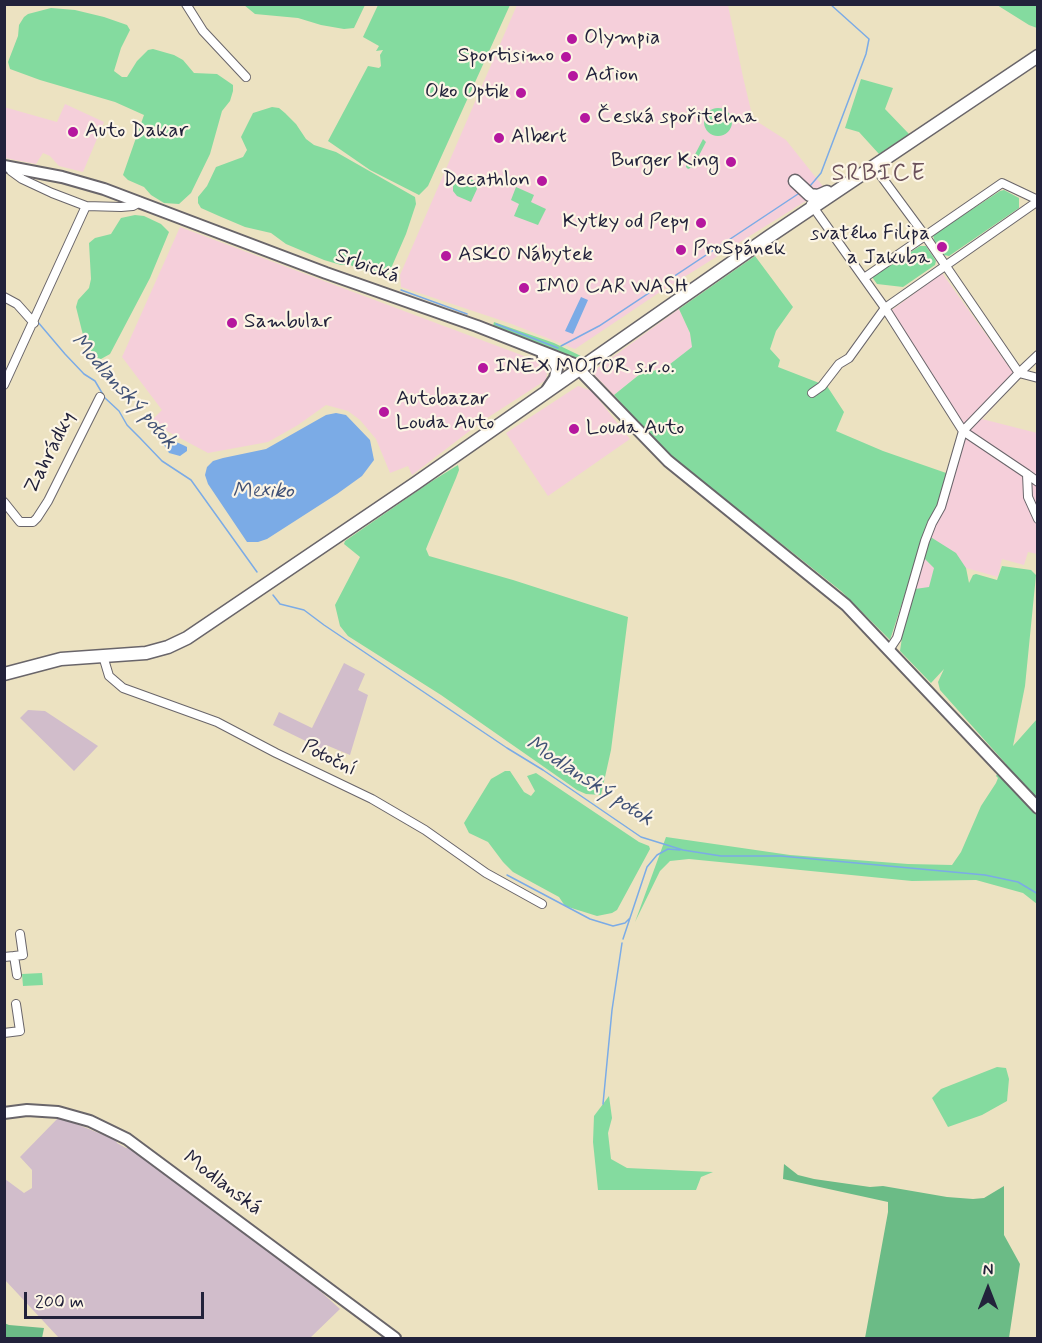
<!DOCTYPE html>
<html>
<head>
<meta charset="utf-8">
<style>
  body { margin:0 }
  #map { position:relative; width:1042px; height:1343px; overflow:hidden; background:#ece2c1; font-family:Mynerve,sans-serif }
  canvas { display:block }
  .frame { position:absolute; inset:0; border:6px solid #22223b; pointer-events:none }
  .north { position:absolute; left:958px; top:1259px; width:60px; height:60px; -webkit-text-stroke:4px #fcf5e5; paint-order:stroke; rotate:0deg; font-size:16px; font-weight:700; line-height:24px; text-align:center; color:#22223b }
  .north::after { content:''; display:block; margin:auto; width:21px; height:27px; background:#22223b; clip-path:polygon(50% 0,100% 100%,50% 72%,0 100%) }
  .scale { position:absolute; left:24px; top:1292px; width:180px; height:27px; box-sizing:border-box; border:3px solid #22223b; border-top:0; padding-left:8px; font-size:18px; line-height:21px; white-space:nowrap; color:#22223b; -webkit-text-stroke:4px #fcf5e5; paint-order:stroke }
</style>
</head>
<body>
<div id="map">
<canvas width="1042" height="1343"></canvas>
<div class="frame"></div>
<div class="north">N</div>
<div class="scale">200 m</div>
</div>
<script>
const ctx = document.querySelector('canvas').getContext('2d');
ctx.lineJoin = 'round';
function fillPath(path, color) {
  ctx.fillStyle = color;
  ctx.fill(path, 'evenodd');
}
function toPath(rows) {
  const path = new Path2D();
  for (const r of rows) {
    if (r.length === 3) {
      path.moveTo(r[0] + r[2], r[1]);
      path.arc(r[0], r[1], r[2], 0, 2 * Math.PI);
      continue;
    }
    path.moveTo(r[0], r[1]);
    for (let i = 2; i < r.length; i += 2) path.lineTo(r[i], r[i + 1]);
  }
  return path;
}
function stroke(path, color, width, dash) {
  ctx.strokeStyle = color;
  ctx.lineWidth = width;
  ctx.lineCap = dash ? 'butt' : 'round';
  ctx.setLineDash(dash || []);
  ctx.stroke(path);
}
function write(font, color, halo, rows, align = 'center') {
  ctx.font = font + ' Mynerve,sans-serif';
  ctx.lineWidth = 4.5;
  ctx.setLineDash([]);
  ctx.textBaseline = 'middle';
  ctx.strokeStyle = halo;
  ctx.fillStyle = color;
  for (const [text, x, y, turn = 0] of rows) {
    ctx.save();
    ctx.translate(x, y);
    ctx.rotate((+turn || 0) * Math.PI / 180);
    ctx.textAlign = isNaN(turn) ? turn : align;
    if (halo) ctx.strokeText(text, 0, 0);
    ctx.fillText(text, 0, 0);
    ctx.restore();
  }
}
fillPath(toPath([
  [517,5,728,5,743,77,753,119,786,140,825,189,657,294,575,349,509,323,401,287,400,275],
  [65,104,104,122,83,172,59,166,50,156,43,153,36,164,5,158,4,107,57,122],
  [180,227,548,365,546,380,484,420,412,475,408,466,390,473,376,439,360,420,348,411,326,405,298,425,268,442,208,453,150,422,162,410,122,357],
  [942,273,1015,375,1021,377,982,419,1037,433,1037,554,1028,552,1024,565,1002,559,998,577,959,566,950,597,907,588,929,520,938,505,960,435,959,429,885,315],
  [679,309,690,333,693,347,665,368,640,374,614,395,592,372],
  [578,386,592,391,630,439,548,496,506,433]
]), '#f5cfda');
fillPath(toPath([
  [344,663,365,674,358,690,368,695,350,755,326,745,322,749,273,725,279,712,312,728],
  [28,710,45,711,98,746,74,771,20,718],
  [59,1117,116,1140,117,1143,126,1148,129,1147,144,1156,319,1290,340,1309,310,1338,59,1338,5,1280,5,1179,24,1193,32,1188,32,1170,20,1157]
]), '#d1bdcb');
fillPath(toPath([
  [244,5,365,5,354,28,344,29,321,25,298,18,255,14],
  [378,5,510,5,428,186,419,195,370,170,328,141,368,66,379,68,381,66,380,55,383,50,376,51,379,46,363,37],
  [997,5,1037,5,1037,28,1029,25],
  [51,8,75,10,104,17,127,25,130,30,121,48,114,71,122,77,127,77,137,61,148,50,153,49,174,55,183,60,194,73,217,74,233,85,233,91,230,101,222,111,210,154,191,193,179,204,164,203,151,195,144,187,128,180,123,175,144,115,115,102,40,80,10,69,8,62,18,36,19,25,24,17,28,14],
  [861,79,893,88,885,109,909,134,879,154,859,132,845,128],
  [272,107,279,108,285,113,296,124,306,139,314,145,336,152,415,197,416,204,406,234,389,273,384,277,377,276,350,265,341,265,324,260,286,244,271,233,245,227,219,216,201,208,198,203,198,197,207,186,216,167,243,157,247,150,241,137,253,113],
  [718,122,14],
  [703,139,706,142,693,167,688,169,686,167,686,163,690,164],
  [460,175,471,178,476,183,477,189,471,202,457,196,453,191,453,180],
  [516,187,534,195,531,202,546,209,538,225,514,216,519,204,511,200],
  [1004,190,1019,198,1019,208,949,256,944,255,934,240,933,235,1000,191],
  [135,215,144,216,161,224,169,232,150,278,110,354,101,359,96,358,85,343,76,307,78,300,89,288,91,279,89,243,95,238,111,234,121,218],
  [920,246,926,246,936,261,935,265,903,287,877,284,872,277],
  [755,256,793,307,776,331,770,349,780,360,778,367,827,386,844,412,836,431,883,451,949,474,938,505,929,520,890,640,841,591,661,448,614,395,640,374,665,368,692,347,690,333,679,309],
  [494,322,554,343,583,357,575,358,554,350,493,326],
  [458,465,459,470,456,478,428,544,426,549,429,556,513,580,628,617,611,750,601,795,586,794,577,790,441,695,348,636,340,626,335,605,360,557,344,544,345,541,429,483],
  [929,536,956,553,966,568,969,583,973,575,976,574,997,580,1002,566,1031,570,1036,575,1025,686,1013,746,1037,719,1037,904,1023,893,976,880,912,881,689,859,670,861,660,871,635,922,666,837,790,855,908,864,952,865,961,852,981,806,996,783,998,778,996,776,999,771,1006,764,940,690,938,682,944,669,931,683,900,651,904,624,915,589,929,587,934,568,924,558],
  [505,771,510,771,524,792,531,796,535,791,527,776,536,773,639,842,649,846,650,849,617,910,612,913,597,916,565,906,559,897,513,872,503,862,488,842,469,833,464,823,491,779],
  [42,973,43,985,23,986,22,974],
  [997,1067,1006,1068,1009,1079,1007,1101,982,1115,948,1127,932,1098,941,1089],
  [609,1096,612,1118,608,1133,611,1159,627,1168,713,1172,701,1177,696,1190,598,1190,593,1142,594,1116]
]), '#84db9f');
fillPath(toPath([
  [784,1164,798,1175,814,1179,870,1187,883,1186,947,1197,973,1199,984,1198,1004,1186,1004,1235,1020,1264,1009,1338,865,1338,888,1212,888,1202,783,1179],
  [4,1323,9,1325,44,1328,42,1338,5,1338]
]), '#6bbb86');
fillPath(toPath([
  [581,297,588,300,573,334,565,331],
  [336,413,346,415,370,440,374,460,362,476,337,494,267,539,258,542,247,542,208,484,205,475,207,467,213,461,223,458,266,449,326,415],
  [167,438,183,445,187,447,187,451,180,456,169,453,164,445,164,440]
]), '#7babe6');
stroke(toPath([
  [810,186,821,173,866,54,869,39,830,4],
  [401,290,467,314],
  [37,321,65,354,84,374,95,381,105,398,119,411,127,425,140,438,162,461,191,480,257,572],
  [496,324,558,348],
  [561,346,599,326,801,192],
  [273,595,280,604,304,610,324,625,507,748,543,770,641,837,683,850,721,856,781,856,985,875,1018,882,1038,894],
  [507,875,590,919,613,926,625,923,630,918],
  [623,939,647,867,657,855,668,849,680,850],
  [603,1104,612,1010,622,943]
]), '#7babe6', 1.5);
const street = toPath([
  [186,4,203,31,246,77],
  [10,167,11,171,22,179,52,193,86,206,121,207,133,206,140,202],
  [881,176,926,237,1019,373,963,431,941,507,932,523,925,541,897,638,889,650],
  [811,204,885,308,963,431,1027,474,1028,497,1038,519],
  [864,278,1002,183,1038,200],
  [4,297,17,304,34,323],
  [1038,355,1019,373,1038,378],
  [4,385,86,206],
  [812,393,822,386,839,364,849,358,885,308,1038,201],
  [1027,474,1038,482],
  [4,502,20,522,33,522,37,518,48,501,100,397],
  [103,656,109,676,123,688,217,722,276,753,372,799,425,830,486,873,542,904],
  [14,956,23,955,20,934],
  [4,957,14,956,17,975],
  [4,1033,20,1031,16,1004]
]);
const secondary = toPath([
  [4,166,62,177,104,189,326,273,477,326,574,364,668,461,846,605,1038,808],
  [543,356,553,361,557,368,555,378,547,390],
  [4,1113,27,1110,58,1112,90,1121,127,1139,395,1338]
]);
const primary = toPath([
  [795,181,810,195,818,196,827,192],
  [4,674,61,659,146,653,168,647,187,638,416,483,770,236,1038,56]
]);
stroke(street, '#69656a', 10);
stroke(secondary, '#69656a', 14);
stroke(primary, '#69656a', 15);
stroke(street, '#fff', 8);
stroke(secondary, '#fff', 10);
stroke(primary, '#fff', 12);
for (const [x, y, r, color] of [
  [572,39,6,"#b5179e"],
  [566,57,6,"#b5179e"],
  [573,76,6,"#b5179e"],
  [521,93,6,"#b5179e"],
  [585,118,6,"#b5179e"],
  [73,132,6,"#b5179e"],
  [499,138,6,"#b5179e"],
  [731,162,6,"#b5179e"],
  [542,181,6,"#b5179e"],
  [701,223,6,"#b5179e"],
  [942,247,6,"#b5179e"],
  [681,250,6,"#b5179e"],
  [446,256,6,"#b5179e"],
  [524,288,6,"#b5179e"],
  [232,323,6,"#b5179e"],
  [483,368,6,"#b5179e"],
  [384,412,6,"#b5179e"],
  [574,429,6,"#b5179e"]
]) {
  const dot = new Path2D();
  dot.arc(x, y, r, 0, 2 * Math.PI);
  ctx.fillStyle = color;
  ctx.fill(dot);
  stroke(dot, '#fcf5e5', 2);
}
write('21px', '#22223b', '#fcf5e5', [
  ["Olympia",584,39],
  ["Sportisimo",554,57,"right"],
  ["Action",585,76],
  ["Oko Optik",509,93,"right"],
  ["Česká spořitelna",597,118],
  ["Auto Dakar",85,132],
  ["Albert",511,138],
  ["Burger King",719,162,"right"],
  ["Decathlon",530,181,"right"],
  ["Kytky od Pepy",689,223,"right"],
  ["svatého Filipa",930,235,"right"],
  ["a Jakuba",930,259,"right"],
  ["ProSpánek",693,250],
  ["ASKO Nábytek",458,256],
  ["IMO CAR WASH",536,288],
  ["Sambular",244,323],
  ["INEX MOTOR s.r.o.",495,368],
  ["Autobazar",396,400],
  ["Louda Auto",396,424],
  ["Louda Auto",586,429]
], 'left');
write('21px', '#22223b', '#fcf5e5', [
  ["Srbická",367,267,20],
  ["Zahrádky",51,453,-63],
  ["Potoční",329,759,26],
  ["Modlanská",222,1184,37]
]);
write('italic 22px', '#415277', '#fcf5e5', [
  ["Modlanský potok",123,392,48],
  ["Mexiko",263,492],
  ["Modlanský potok",589,782,33]
]);
ctx.letterSpacing = '1.5px';
write('24px', '#6c525c', '#fcf5e5', [
  ["SRBICE",879,175]
]);
ctx.letterSpacing = '0px';
</script>
</body>
</html>
